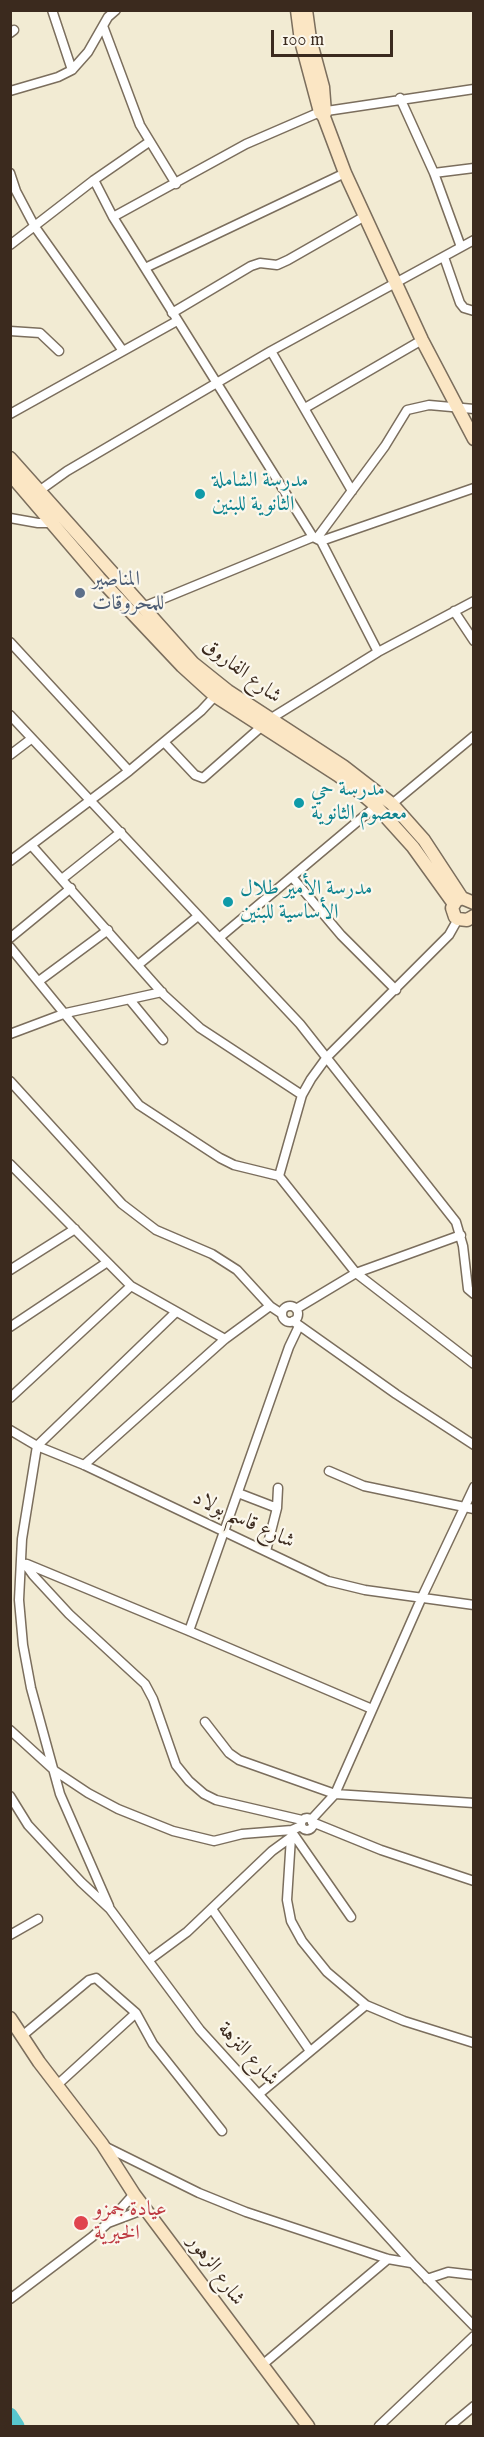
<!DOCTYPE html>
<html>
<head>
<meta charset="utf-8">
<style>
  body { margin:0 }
  #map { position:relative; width:484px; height:2437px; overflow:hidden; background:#f2ebd3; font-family:"IM FELL English",serif }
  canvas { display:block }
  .frame { position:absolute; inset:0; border:12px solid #3b2a1e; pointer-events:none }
  .scale { position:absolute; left:271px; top:30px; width:122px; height:27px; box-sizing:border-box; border:3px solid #3b2a1e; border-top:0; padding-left:8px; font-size:18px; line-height:21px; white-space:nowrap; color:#3b2a1e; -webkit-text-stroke:4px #fbf7ec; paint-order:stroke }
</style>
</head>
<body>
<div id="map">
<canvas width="484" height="2437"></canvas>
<div class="frame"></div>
<div class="scale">100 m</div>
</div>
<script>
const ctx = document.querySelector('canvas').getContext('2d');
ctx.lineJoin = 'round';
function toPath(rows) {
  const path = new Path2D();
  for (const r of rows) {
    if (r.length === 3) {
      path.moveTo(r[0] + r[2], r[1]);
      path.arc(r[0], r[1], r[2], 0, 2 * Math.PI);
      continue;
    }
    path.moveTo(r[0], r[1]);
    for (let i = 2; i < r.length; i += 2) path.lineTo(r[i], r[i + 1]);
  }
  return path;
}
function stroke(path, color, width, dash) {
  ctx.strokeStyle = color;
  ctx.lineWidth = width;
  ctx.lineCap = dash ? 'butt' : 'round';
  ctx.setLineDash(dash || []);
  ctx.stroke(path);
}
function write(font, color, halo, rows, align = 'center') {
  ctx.font = font + ' "IM FELL English",Amiri,serif';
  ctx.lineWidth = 4.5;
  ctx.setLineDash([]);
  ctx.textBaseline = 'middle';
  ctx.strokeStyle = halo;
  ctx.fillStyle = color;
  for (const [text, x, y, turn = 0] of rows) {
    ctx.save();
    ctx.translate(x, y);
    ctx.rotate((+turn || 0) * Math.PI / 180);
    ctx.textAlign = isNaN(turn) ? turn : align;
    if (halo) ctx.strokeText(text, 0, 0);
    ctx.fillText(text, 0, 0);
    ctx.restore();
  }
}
stroke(toPath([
  [10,2415,17,2426]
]), '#58c6cd', 15);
const street = toPath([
  [52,10,72,70],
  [103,26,140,125,176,184],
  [10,33,14,30],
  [10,91,58,77,72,70,88,52,108,17,116,10],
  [400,98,434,173,461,247],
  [10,173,16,191,35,227,123,351],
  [434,173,474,168],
  [94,180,113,217,313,537],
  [113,217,246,144,320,112,474,89],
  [10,245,94,180,149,142],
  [444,257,460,303,464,308,474,311],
  [145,268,345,173],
  [172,313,251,266,260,263,277,265,288,260,365,216],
  [10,331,40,333,59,351],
  [271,351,352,491],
  [305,408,422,340],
  [10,414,177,321],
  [39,491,67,471,271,351,474,240],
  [10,518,38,523,52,523],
  [317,538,385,446,407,410,429,405,474,409],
  [321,541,378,652],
  [143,607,313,537,321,541,474,488],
  [454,611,474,641],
  [10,642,129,771],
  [10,715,300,1024,456,1222,463,1246,468,1289,474,1294],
  [270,719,378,652,474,601],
  [164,742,195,775,203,778,261,727],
  [10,755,31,739],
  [392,804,474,736],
  [32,846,164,995,200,1028,302,1095],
  [10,861,129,771,201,711,215,696],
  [292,877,341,935,396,990],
  [62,879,121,832],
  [10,938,71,888],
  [219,938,376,806],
  [10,947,139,1105,220,1158,234,1165,279,1176,356,1273,474,1364],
  [138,965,198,916],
  [39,981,108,930],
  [130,1000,163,1040],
  [10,1034,66,1013,162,992],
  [10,1081,122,1204,156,1230,212,1254,237,1270,270,1306],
  [10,1164,131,1286,225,1339],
  [279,1176,302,1095,311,1079,327,1057,449,935,458,919],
  [10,1270,75,1229],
  [290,1314,8],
  [296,1309,356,1273,461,1235],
  [293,1321,396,1394,474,1445],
  [10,1327,106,1263],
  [10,1398,131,1286],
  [10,1430,37,1446,84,1465,328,1581,365,1590,474,1605],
  [84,1465,225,1339,270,1306,282,1314],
  [329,1471,364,1486,474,1509],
  [238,1493,277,1508],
  [266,1551,277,1508,278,1488],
  [25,1564,33,1575,69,1614,145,1684,153,1699,176,1765,189,1781,204,1794,216,1800,302,1820],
  [27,1564,189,1631,372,1709],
  [189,1631,289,1347,299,1326],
  [205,1722,229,1753,239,1760,335,1794,474,1803],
  [10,1730,55,1771,88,1793,118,1809,173,1831,214,1841,242,1834,292,1830,301,1826],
  [10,1796,28,1825,81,1882,110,1909,200,2030,412,2263,474,2326],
  [307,1824,6],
  [311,1820,335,1794,422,1597,474,1487],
  [312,1822,381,1850,474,1881],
  [294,1835,351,1917],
  [291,1837,287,1900,291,1921,302,1941,327,1972,366,2005,404,2021,474,2043],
  [109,1906,60,1794,31,1688,23,1645,19,1600,22,1539,37,1446,175,1313],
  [212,1909,310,2051],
  [10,1935,38,1919],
  [149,1960,187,1932,272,1851,294,1835],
  [22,2036,89,1980,96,1978,136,2013,153,2044,222,2131],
  [56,2086,136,2013],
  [259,2094,366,2005],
  [102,2145,199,2193,246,2212,388,2259,411,2263],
  [108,2223,145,2209],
  [427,2279,448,2272,474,2275],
  [10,2299,92,2237,108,2223,134,2194],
  [261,2366,388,2259],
  [379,2426,474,2336],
  [450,2426,474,2406]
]);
const secondary = toPath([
  [297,10,301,41,320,112,324,117,345,173,422,340,474,439],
  [306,10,310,39,323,87,325,113],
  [10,458,193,663,228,691,343,766,392,804,424,840,462,898],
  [10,474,99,578,182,666,215,696,339,776,356,789,376,806,413,847,454,904],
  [474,903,462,898,456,901,452,908,455,917,458,919,467,920,474,916],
  [10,2018,39,2062,102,2144,134,2194,308,2426]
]);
stroke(street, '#7b6e5d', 11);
stroke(secondary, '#7b6e5d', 15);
stroke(street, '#fff', 8);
stroke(secondary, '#fbe6c4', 12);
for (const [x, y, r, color] of [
  [200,494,6,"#0f9aa8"],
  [80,593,6,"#5c6f8a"],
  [299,803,6,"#0f9aa8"],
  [228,902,6,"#0f9aa8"],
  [81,2223,8,"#e0444e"]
]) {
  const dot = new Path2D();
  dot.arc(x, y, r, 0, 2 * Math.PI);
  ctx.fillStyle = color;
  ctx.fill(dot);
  stroke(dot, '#fbf7ec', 2);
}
write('21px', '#0d838f', '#fbf7ec', [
  ["مدرسة الشاملة",212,482],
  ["الثانوية للبنين",212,506],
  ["مدرسة حي",311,791],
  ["معصوم الثانوية",311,815],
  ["مدرسة الأمير طلال",240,890],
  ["الأساسية للبنين",240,914]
], 'left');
write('21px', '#4e5e75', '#fbf7ec', [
  ["المناصير",92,581],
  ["للمحروقات",92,605]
], 'left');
write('21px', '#3b2a1e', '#fbf7ec', [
  ["شارع الفاروق",241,672,37],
  ["شارع قاسم بولاد",243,1521,25],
  ["شارع النزهة",247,2055,47],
  ["شارع الزهور",215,2271,54]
]);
write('21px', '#be3a42', '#fbf7ec', [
  ["عيادة جمزو",94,2211],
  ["الخيرية",94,2235]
], 'left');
</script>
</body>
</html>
